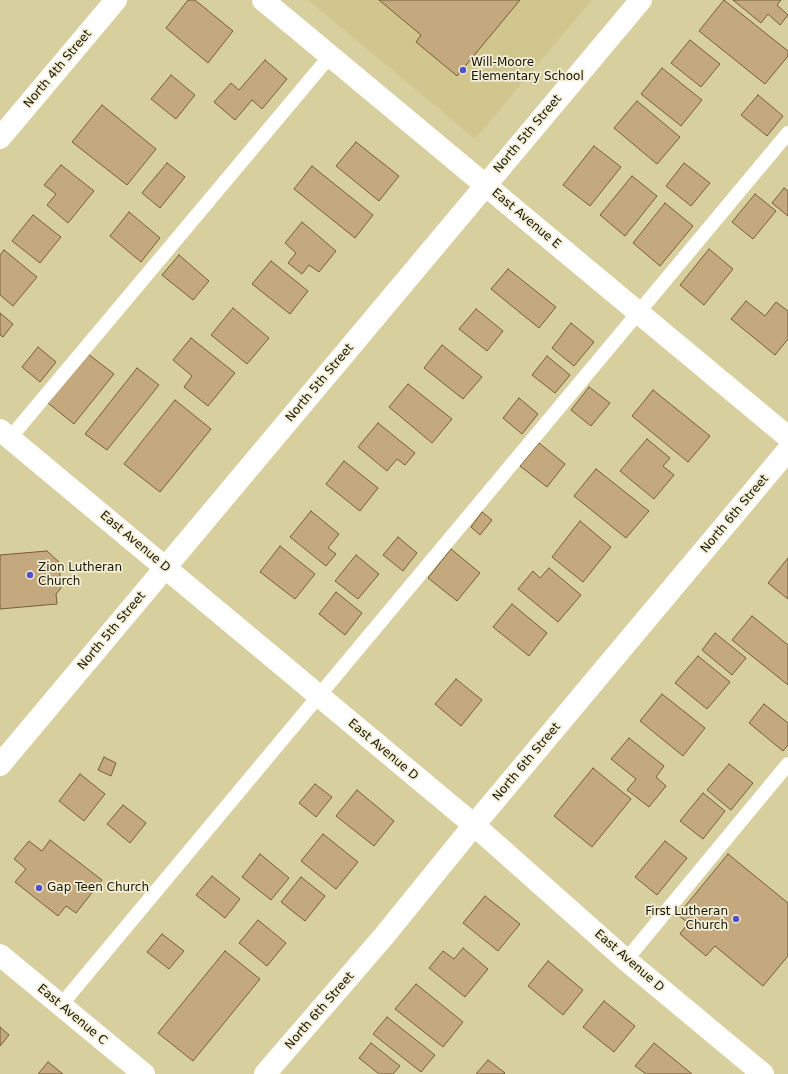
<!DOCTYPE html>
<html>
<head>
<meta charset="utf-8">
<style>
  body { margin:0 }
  canvas { display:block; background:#d8cf9e }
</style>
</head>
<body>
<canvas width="788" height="1074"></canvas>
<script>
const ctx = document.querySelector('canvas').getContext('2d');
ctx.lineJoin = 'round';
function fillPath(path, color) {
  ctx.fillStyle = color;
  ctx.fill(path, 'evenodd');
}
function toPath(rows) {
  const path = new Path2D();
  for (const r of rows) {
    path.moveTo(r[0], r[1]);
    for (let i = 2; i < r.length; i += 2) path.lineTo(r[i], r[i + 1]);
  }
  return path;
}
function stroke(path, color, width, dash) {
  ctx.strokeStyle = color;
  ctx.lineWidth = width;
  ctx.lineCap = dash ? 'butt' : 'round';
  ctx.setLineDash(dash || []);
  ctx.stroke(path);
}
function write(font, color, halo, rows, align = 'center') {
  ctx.font = font + ' "DejaVu Sans",sans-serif';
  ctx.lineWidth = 3.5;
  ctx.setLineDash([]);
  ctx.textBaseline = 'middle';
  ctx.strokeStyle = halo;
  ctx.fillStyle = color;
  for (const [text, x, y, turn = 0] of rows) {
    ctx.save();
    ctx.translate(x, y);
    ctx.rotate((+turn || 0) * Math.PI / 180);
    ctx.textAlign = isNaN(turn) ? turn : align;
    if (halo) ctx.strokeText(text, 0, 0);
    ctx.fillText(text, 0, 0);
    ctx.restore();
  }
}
fillPath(toPath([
  [308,0,592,0,475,139]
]), '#d1c68e');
const building = toPath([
  [188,0,195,0,233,31,208,63,166,28,188,0],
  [379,0,520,0,457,76,416,42,421,35,379,0],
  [724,0,788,51,788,56,765,84,699,31,724,0],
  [733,0,781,0,777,5,788,15,780,25,768,14,761,23,733,0],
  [690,40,720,64,701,87,671,63,690,40],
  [265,60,287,79,262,109,252,100,235,120,214,102,231,83,239,90,265,60],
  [662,68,702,100,681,126,641,94,662,68],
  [171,75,195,95,176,119,151,99,171,75],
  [758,95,783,116,767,136,741,115,758,95],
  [637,101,680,137,657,164,614,128,637,101],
  [102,105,156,149,127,185,72,142,102,105],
  [356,142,399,176,379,201,336,166,356,142],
  [594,146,621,167,590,206,563,185,594,146],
  [167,163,185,177,160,208,142,193,167,163],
  [684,163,710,183,691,206,666,186,684,163],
  [61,165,94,191,68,223,47,205,56,194,44,185,61,165],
  [312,166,373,215,355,238,294,189,312,166],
  [632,176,657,196,625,236,600,215,632,176],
  [784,188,788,191,788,216,772,203,784,188],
  [755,194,776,211,753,239,732,222,755,194],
  [665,203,693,226,660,266,633,243,665,203],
  [129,212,160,238,141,262,110,236,129,212],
  [33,215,61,237,40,263,12,241,33,215],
  [302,222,336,251,319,272,309,265,302,274,288,263,296,253,285,243,302,222],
  [709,249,733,269,704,305,680,285,709,249],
  [4,250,37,277,13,306,0,295,0,255,4,250],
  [179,255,209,281,193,300,162,275,179,255],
  [271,261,308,291,290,314,252,284,271,261],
  [508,269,556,307,539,328,491,289,508,269],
  [746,301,765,316,776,302,788,311,788,339,775,355,731,319,746,301],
  [233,308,269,338,247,364,211,335,233,308],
  [476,309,503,331,487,351,459,329,476,309],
  [0,313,13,324,3,337,0,335,0,313],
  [571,323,594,342,574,366,552,348,571,323],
  [191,338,235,373,208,406,184,387,192,376,173,360,191,338],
  [442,345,482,377,463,399,424,368,442,345],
  [38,347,56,362,40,382,22,367,38,347],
  [88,354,114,374,74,424,48,403,88,354],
  [547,356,570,375,555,393,532,375,547,356],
  [137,368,159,385,107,450,85,434,137,368],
  [408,384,452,419,432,443,389,407,408,384],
  [589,387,610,403,591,426,571,410,589,387],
  [653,390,710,436,688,462,632,416,653,390],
  [519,398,538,414,522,434,503,418,519,398],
  [175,400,211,429,160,492,124,464,175,400],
  [378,423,415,453,405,465,397,459,387,471,358,447,378,423],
  [647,439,670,458,663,466,674,475,654,499,620,471,647,439],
  [539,443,565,464,547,487,520,466,539,443],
  [344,461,378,488,360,511,326,484,344,461],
  [596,469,649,511,626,538,574,496,596,469],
  [311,511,339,534,328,548,336,554,326,566,290,537,311,511],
  [482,512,492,520,480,535,471,527,482,512],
  [580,521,611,547,583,582,552,557,580,521],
  [398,537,417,553,403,571,383,555,398,537],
  [280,546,315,574,295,599,260,572,280,546],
  [451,549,480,573,457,601,428,578,451,549],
  [47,551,59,562,61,588,56,594,57,604,0,609,0,555,47,551],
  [356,555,379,574,358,599,335,581,356,555],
  [788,558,788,599,768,583,788,558],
  [549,568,581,595,558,622,518,589,533,571,540,578,549,568],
  [336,592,362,613,345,635,319,614,336,592],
  [512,604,547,633,529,656,493,627,512,604],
  [752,616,788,645,788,685,732,640,752,616],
  [715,633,746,658,732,675,702,650,715,633],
  [698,656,730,682,707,709,675,683,698,656],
  [456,679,482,700,461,726,435,704,456,679],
  [662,694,705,728,683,756,640,721,662,694],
  [764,704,788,723,788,745,783,751,749,723,764,704],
  [629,738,664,766,656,777,666,786,649,807,627,790,636,779,611,759,629,738],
  [104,757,116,763,111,776,98,770,104,757],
  [729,764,753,783,731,810,707,790,729,764],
  [593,768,631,799,592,847,554,816,593,768],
  [80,774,105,794,84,821,59,801,80,774],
  [315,784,332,797,316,817,299,803,315,784],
  [357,790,394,821,374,846,336,816,357,790],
  [703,793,725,811,703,839,680,821,703,793],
  [123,805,146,823,130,843,107,824,123,805],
  [323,834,358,862,336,889,301,861,323,834],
  [50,840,102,880,76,913,66,906,58,916,15,882,26,869,14,859,29,841,42,851,50,840],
  [665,841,687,858,657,895,635,877,665,841],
  [260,854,289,878,271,900,242,877,260,854],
  [728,854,788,903,788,956,763,986,715,946,706,956,680,934,688,923,678,915,728,854],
  [212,876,240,899,225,918,196,895,212,876],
  [301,877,325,896,305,921,281,902,301,877],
  [485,896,520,924,498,951,463,923,485,896],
  [258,920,286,943,267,966,239,943,258,920],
  [162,934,184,951,169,969,147,952,162,934],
  [463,948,488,969,465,997,429,968,443,951,454,959,463,948],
  [225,951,260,979,193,1061,158,1033,225,951],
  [548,961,583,990,563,1015,528,986,548,961],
  [416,984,463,1022,443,1047,395,1009,416,984],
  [604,1001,635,1026,614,1052,583,1027,604,1001],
  [387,1017,435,1055,421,1072,373,1034,387,1017],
  [0,1027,9,1035,0,1046,0,1027],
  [371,1043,400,1066,393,1074,379,1074,359,1058,371,1043],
  [654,1043,692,1074,646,1074,635,1066,654,1043],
  [488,1060,505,1073,504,1074,476,1074,488,1060],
  [48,1062,63,1074,38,1074,48,1062]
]);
fillPath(building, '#c4a87e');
stroke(building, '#775e35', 1);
stroke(toPath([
  [10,438,330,56],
  [626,960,788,764],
  [61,1005,788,133]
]), '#fff', 14);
stroke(toPath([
  [263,0,788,437],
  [0,138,116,0],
  [0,430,474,825,626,960,763,1074],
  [165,568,641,0],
  [265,1074,384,936,474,825,788,450]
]), '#fff', 22);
stroke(toPath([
  [0,765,165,568],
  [0,955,144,1074]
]), '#fff', 22);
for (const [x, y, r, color] of [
  [463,70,4,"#5251c8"],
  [30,575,4,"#5251c8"],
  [39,888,4,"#5251c8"],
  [736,919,4,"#5251c8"]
]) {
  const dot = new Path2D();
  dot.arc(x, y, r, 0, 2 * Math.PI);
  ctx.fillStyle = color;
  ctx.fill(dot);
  stroke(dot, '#f4efd7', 1.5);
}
write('12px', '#181403', '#f4efd7', [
  ["Will-Moore",471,63],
  ["Elementary School",471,77],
  ["Zion Lutheran",38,568],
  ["Church",38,582],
  ["Gap Teen Church",47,888],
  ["First Lutheran",728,912,"right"],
  ["Church",728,926,"right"]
], 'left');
write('12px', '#181403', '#f4efd7', [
  ["North 4th Street",58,69,-50],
  ["North 5th Street",528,134,-50],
  ["East Avenue E",526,219,40],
  ["North 5th Street",320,383,-50],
  ["North 6th Street",735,514,-50],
  ["East Avenue D",135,542,40],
  ["North 5th Street",112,631,-50],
  ["East Avenue D",383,750,40],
  ["North 6th Street",527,762,-50],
  ["East Avenue D",629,961,41],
  ["North 6th Street",320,1011,-49],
  ["East Avenue C",72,1015,40]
]);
</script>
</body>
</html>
